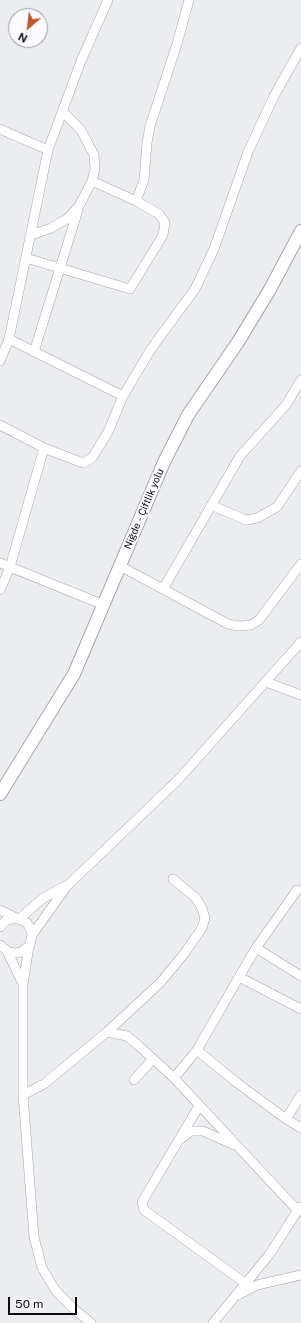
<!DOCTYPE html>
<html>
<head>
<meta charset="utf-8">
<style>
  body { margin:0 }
  #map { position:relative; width:301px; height:1323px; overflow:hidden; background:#ecedf0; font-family:"Public Sans",sans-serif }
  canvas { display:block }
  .north { position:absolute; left:8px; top:8px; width:40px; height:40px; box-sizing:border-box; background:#fafafd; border:1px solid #9b9b9d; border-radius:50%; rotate:208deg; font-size:11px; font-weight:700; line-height:16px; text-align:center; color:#0c0c0e }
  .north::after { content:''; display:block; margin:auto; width:14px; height:18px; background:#bd562a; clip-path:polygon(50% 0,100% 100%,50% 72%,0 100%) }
  .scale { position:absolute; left:8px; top:1297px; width:69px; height:18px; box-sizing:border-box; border:2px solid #0c0c0e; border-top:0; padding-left:5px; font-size:12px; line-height:14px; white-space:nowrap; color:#0c0c0e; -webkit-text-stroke:3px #fafafd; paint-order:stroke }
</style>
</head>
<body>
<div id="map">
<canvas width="301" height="1323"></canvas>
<div class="north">N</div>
<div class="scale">50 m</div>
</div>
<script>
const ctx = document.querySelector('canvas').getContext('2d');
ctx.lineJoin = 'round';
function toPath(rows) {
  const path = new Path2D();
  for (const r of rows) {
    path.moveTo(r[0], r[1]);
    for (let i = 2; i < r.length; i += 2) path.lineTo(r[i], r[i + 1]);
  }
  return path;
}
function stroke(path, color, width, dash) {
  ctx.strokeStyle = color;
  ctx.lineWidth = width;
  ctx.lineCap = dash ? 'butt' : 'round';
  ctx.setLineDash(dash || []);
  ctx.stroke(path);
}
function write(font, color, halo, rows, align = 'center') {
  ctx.font = font + ' "Public Sans",sans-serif';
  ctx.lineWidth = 4;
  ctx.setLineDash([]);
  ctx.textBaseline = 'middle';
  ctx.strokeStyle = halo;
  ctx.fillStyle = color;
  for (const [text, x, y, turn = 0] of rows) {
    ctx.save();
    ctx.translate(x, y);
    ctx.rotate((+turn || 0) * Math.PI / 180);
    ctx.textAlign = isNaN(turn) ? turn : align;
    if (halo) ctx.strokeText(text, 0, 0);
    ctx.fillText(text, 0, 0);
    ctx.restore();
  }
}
const minor = toPath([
  [0,129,48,150],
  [136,201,144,180,147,143,150,126,177,44,189,0],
  [31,235,51,228,67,219,79,206,92,181,95,169,94,155,81,130,62,111],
  [26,258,130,289,163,235,165,223,159,214,136,201,92,181],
  [9,339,123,396],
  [34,352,78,210],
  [0,361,9,339,48,150,81,61,108,0],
  [0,425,44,448,83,463,92,458,108,432,123,396,151,349,195,289,214,249,248,152,274,96,301,48],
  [211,505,246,520,257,518,277,507,301,471],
  [0,563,104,605],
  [120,566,228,624,239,626,251,625,259,620,301,564],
  [163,589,240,456,286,405,301,380],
  [0,590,10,567,44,448],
  [266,682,301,695],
  [0,910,16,918],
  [19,919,42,899,65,886],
  [0,927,5,921,16,918,27,923,30,928,32,934,30,945,21,952,15,953,9,952,0,945],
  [32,935,67,886,178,780,301,642],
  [29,946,23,984,23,1095,34,1237,42,1268,56,1291,75,1310,91,1323],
  [256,948,301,976],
  [7,951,23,984],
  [239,977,256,948,297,890],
  [107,1032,127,1036,139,1046,174,1078,298,1211],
  [197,1050,236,1082,286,1119,301,1095],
  [174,1078,197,1050,239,977,301,1009],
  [134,1080,153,1059],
  [23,1095,44,1084,107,1032,160,983,184,954,202,928,205,918,202,908,196,898,173,879],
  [199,1106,142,1202,144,1210,245,1283],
  [286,1119,301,1128],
  [182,1138,191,1131,203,1131,234,1145],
  [238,1295,257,1285,301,1275],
  [213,1323,269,1255,300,1207]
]);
const major = toPath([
  [0,794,74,674,164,462,188,415,238,342,269,291,301,231]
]);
stroke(minor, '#a6a7aa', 10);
stroke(major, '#a6a7aa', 14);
stroke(minor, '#fff', 9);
stroke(major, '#fff', 12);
write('10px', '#0c0c0e', '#fafafd', [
  ["Niğde - Çiftlik yolu",144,509,-67]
]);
</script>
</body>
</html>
